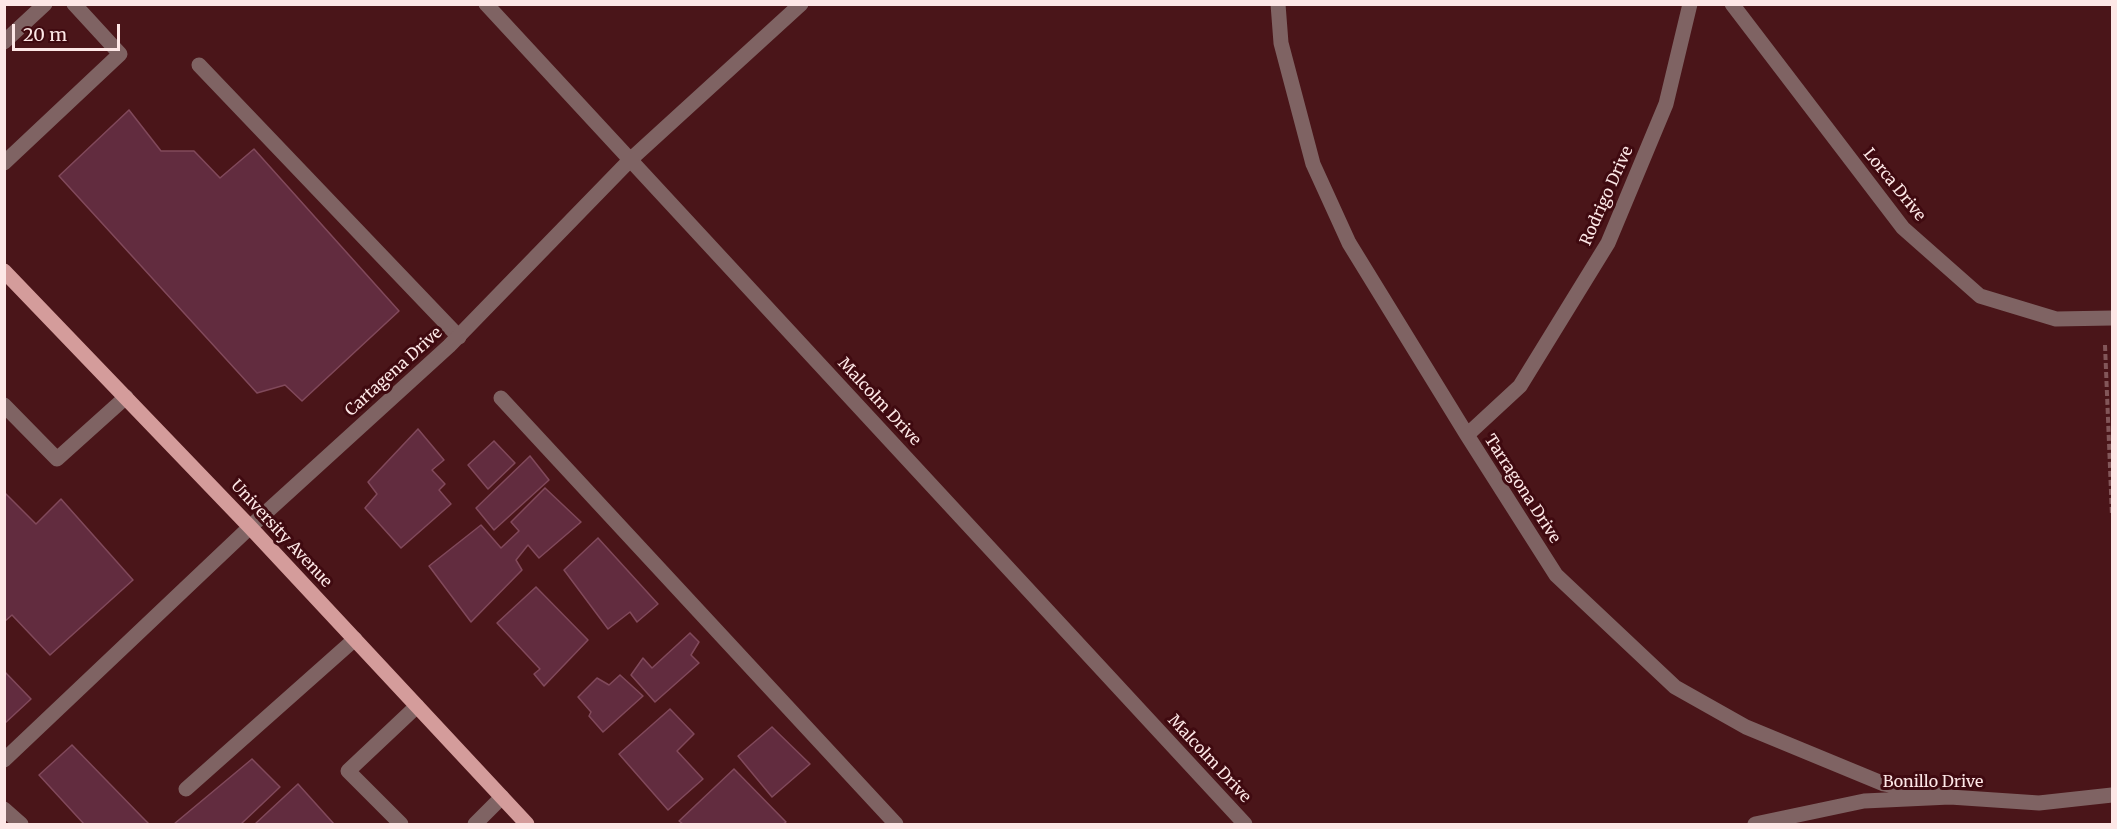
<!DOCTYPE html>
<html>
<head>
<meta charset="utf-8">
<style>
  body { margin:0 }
  #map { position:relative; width:2117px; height:829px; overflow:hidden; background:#4a1519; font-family:Merriweather,serif }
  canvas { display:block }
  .frame { position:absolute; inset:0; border:6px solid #fde7e6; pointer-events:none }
  .scale { position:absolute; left:12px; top:24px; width:108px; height:27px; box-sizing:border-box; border:3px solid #fde7e6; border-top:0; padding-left:8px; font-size:18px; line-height:21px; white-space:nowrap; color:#fde7e6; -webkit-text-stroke:4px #3f0a10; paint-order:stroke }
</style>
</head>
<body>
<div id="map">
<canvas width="2117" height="829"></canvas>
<div class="frame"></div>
<div class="scale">20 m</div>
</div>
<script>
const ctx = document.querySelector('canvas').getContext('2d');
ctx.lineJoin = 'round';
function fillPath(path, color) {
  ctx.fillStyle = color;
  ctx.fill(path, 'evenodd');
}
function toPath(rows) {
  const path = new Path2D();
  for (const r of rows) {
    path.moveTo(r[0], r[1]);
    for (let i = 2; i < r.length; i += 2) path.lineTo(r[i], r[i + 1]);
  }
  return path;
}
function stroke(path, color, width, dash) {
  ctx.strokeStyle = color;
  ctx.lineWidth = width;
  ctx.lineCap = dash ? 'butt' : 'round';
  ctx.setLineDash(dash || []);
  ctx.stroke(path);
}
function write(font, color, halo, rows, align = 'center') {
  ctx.font = font + ' Merriweather,serif';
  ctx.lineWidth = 6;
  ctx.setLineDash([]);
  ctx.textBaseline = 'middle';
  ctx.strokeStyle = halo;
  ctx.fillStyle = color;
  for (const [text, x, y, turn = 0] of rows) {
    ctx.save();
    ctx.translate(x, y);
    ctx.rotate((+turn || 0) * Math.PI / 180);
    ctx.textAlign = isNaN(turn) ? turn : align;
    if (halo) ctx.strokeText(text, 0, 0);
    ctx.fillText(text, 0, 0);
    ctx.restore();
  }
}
const building = toPath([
  [129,110,161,151,194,151,220,178,254,149,399,311,302,401,285,385,257,393,59,176,129,110],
  [418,429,444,460,432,470,445,484,439,490,451,504,401,548,365,508,377,494,368,482,418,429],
  [494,441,515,463,488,489,468,465,494,441],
  [530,456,549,480,494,530,476,508,530,456],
  [545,488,581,522,539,558,528,545,516,560,522,570,471,622,429,566,481,525,501,548,519,531,511,522,545,488],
  [4,492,36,524,61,499,133,580,50,655,12,615,4,622,4,492],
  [598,538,658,604,637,622,630,612,608,629,564,570,598,538],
  [536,587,588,640,544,686,534,674,540,669,497,623,536,587],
  [690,633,699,642,691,655,699,663,655,702,631,675,643,658,652,668,690,633],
  [4,671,31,699,4,724,4,671],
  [620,675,643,696,603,732,589,716,591,712,578,697,597,678,609,685,620,675],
  [670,709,694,734,677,751,703,779,668,810,619,754,670,709],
  [772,727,810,764,772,797,738,756,772,727],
  [72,745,142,817,149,824,84,824,39,775,72,745],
  [252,759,280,787,241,824,174,824,252,759],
  [734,769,786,822,783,824,683,824,679,821,734,769],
  [298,784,334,824,255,824,298,784]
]);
fillPath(building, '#622c3f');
stroke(building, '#81495b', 1.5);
stroke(toPath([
  [2105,345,2112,516]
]), '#825659', 4, [6, 3]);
stroke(toPath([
  [4,42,45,4],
  [199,65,459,337],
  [4,163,120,54,74,4],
  [501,398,896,824],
  [4,405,57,459,126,397],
  [186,789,355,639],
  [4,809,21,824],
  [401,824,348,771,417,706],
  [475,824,502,797]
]), '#7f6363', 15);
stroke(toPath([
  [486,4,1245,824],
  [1278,4,1281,43,1313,164,1349,243,1467,435,1556,575,1675,687,1746,727,1884,784,1950,797],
  [1732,4,1903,228,1980,296,2056,319,2112,318],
  [1467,435,1520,386,1608,243,1666,104,1690,4],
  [4,760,250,527,449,346,630,160,801,4],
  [1755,824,1864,801,1950,797,2039,803,2112,795]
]), '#7f6363', 15);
stroke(toPath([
  [4,271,250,527,527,824]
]), '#d49c9b', 15);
write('16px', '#fde7e6', '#3f0a10', [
  ["Lorca Drive",1894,185,51],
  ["Rodrigo Drive",1607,196,-66],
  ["Cartagena Drive",394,372,-42],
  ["Malcolm Drive",879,402,47],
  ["Tarragona Drive",1522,489,57],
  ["University Avenue",281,534,47],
  ["Malcolm Drive",1209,759,47],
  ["Bonillo Drive",1933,782]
]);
</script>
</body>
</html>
